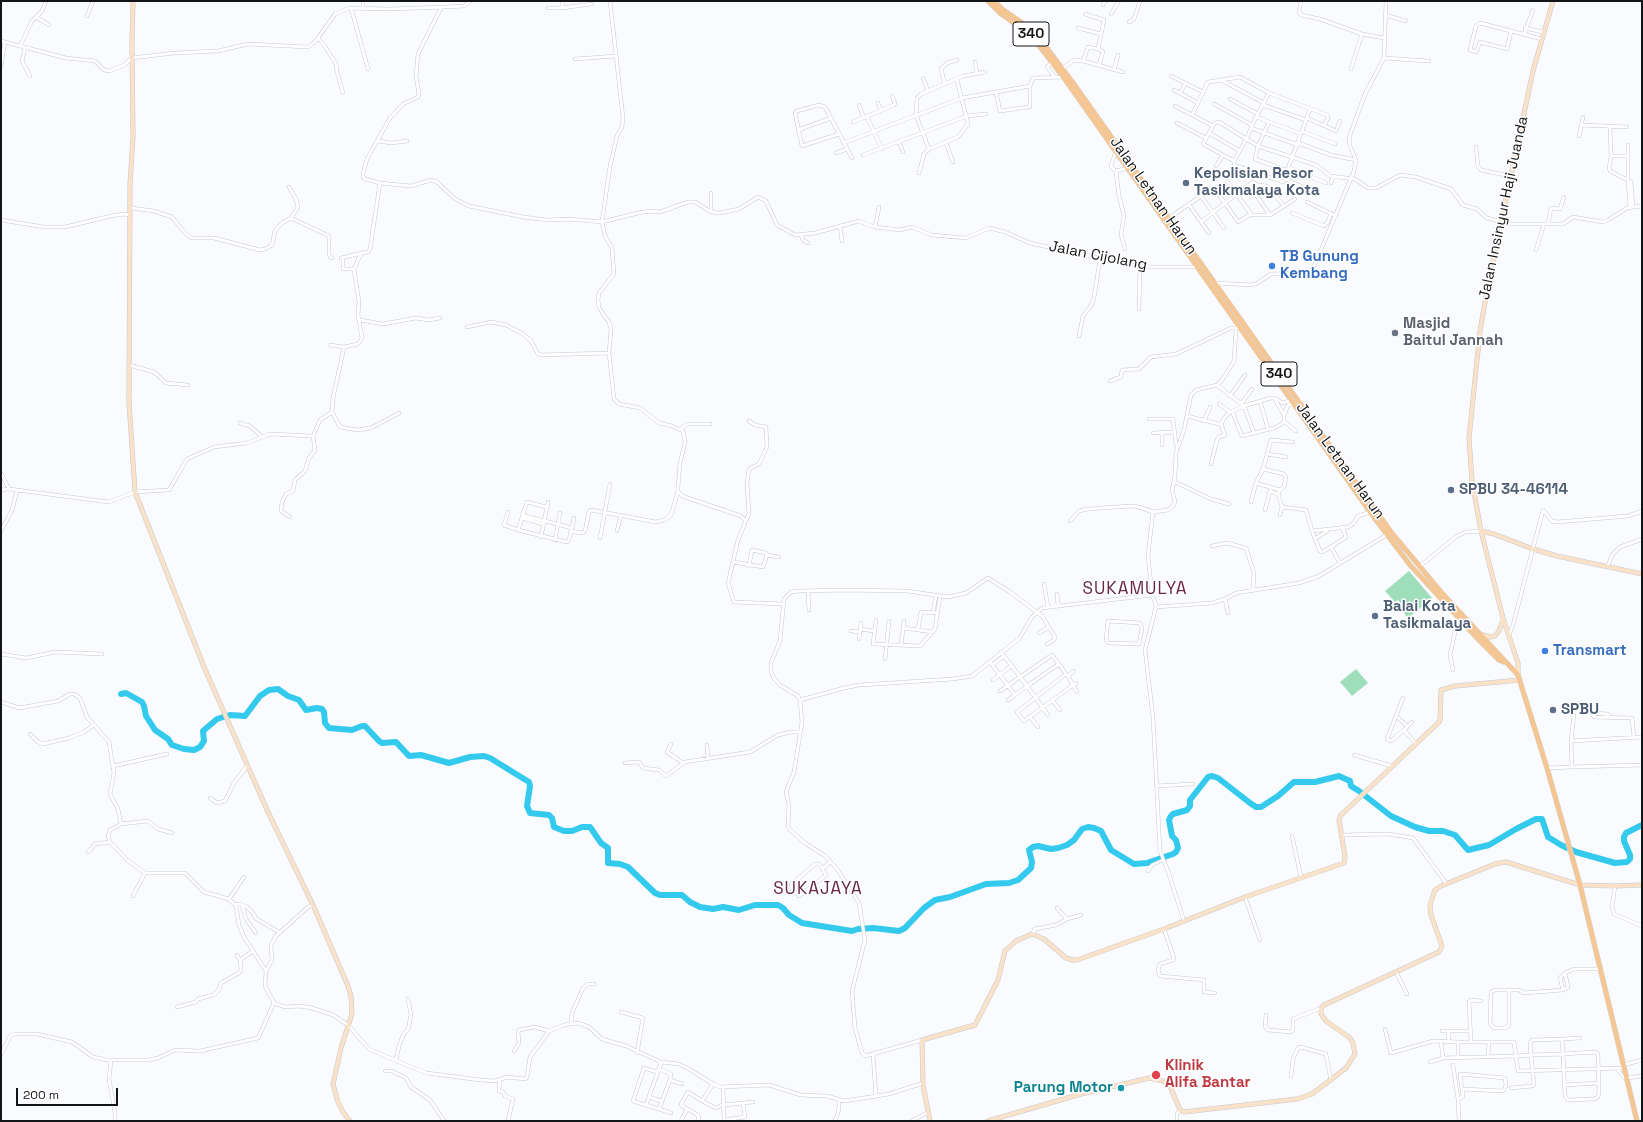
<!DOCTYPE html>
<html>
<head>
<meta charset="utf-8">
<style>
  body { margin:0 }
  #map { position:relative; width:1643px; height:1122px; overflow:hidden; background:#fafbfe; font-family:"Space Grotesk",sans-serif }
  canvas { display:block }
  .frame { position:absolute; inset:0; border:2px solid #131416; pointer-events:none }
  .scale { position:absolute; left:16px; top:1088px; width:102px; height:18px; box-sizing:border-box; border:2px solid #131416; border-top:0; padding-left:5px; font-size:12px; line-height:14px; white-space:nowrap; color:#131416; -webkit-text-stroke:3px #fff; paint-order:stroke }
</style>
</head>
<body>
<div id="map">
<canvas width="1643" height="1122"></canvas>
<div class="frame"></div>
<div class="scale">200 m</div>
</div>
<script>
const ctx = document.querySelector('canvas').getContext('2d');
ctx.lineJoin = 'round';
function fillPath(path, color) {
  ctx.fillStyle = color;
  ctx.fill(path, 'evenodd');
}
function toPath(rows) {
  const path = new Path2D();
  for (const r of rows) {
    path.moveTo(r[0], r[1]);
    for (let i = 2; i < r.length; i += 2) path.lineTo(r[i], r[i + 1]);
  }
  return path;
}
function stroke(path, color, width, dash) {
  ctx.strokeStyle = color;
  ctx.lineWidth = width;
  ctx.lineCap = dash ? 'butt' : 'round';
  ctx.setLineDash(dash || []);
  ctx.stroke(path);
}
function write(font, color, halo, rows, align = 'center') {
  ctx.font = font + ' "Space Grotesk",sans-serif';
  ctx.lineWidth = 3;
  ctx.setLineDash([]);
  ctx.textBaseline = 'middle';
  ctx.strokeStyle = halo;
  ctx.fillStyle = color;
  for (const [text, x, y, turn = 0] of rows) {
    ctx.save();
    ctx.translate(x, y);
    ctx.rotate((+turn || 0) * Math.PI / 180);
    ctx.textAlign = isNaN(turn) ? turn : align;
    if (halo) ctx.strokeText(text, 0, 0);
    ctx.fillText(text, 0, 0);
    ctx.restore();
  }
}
fillPath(toPath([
  [1409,571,1432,598,1408,618,1399,607,1402,605,1398,600,1395,602,1385,591],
  [1356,669,1368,683,1352,696,1340,682]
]), '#9fdeba');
stroke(toPath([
  [121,694,126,693,142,702,144,706,146,716,155,730,168,739,172,745,184,749,194,750,200,747,204,741,203,731,217,719,230,715,245,716,260,696,269,690,278,689,288,696,299,700,306,710,317,708,322,709,324,712,325,723,329,728,352,730,362,726,365,726,379,741,382,743,396,742,409,756,421,755,449,763,470,757,484,756,490,758,529,782,530,786,527,806,530,813,549,815,552,818,554,827,564,831,572,831,582,827,590,827,601,843,608,848,608,863,620,864,628,867,655,893,660,895,682,895,690,902,700,907,713,909,723,907,739,910,755,905,778,905,783,908,789,915,802,923,852,931,858,929,873,928,899,931,905,928,924,908,935,900,950,897,986,884,1009,883,1018,880,1031,868,1032,862,1029,850,1033,847,1038,846,1051,849,1058,848,1067,845,1074,840,1082,829,1088,827,1094,828,1101,831,1111,850,1134,864,1147,863,1173,854,1176,852,1178,848,1176,840,1172,836,1169,820,1171,816,1173,814,1187,810,1190,806,1190,800,1208,777,1212,776,1218,778,1250,803,1256,807,1261,807,1278,796,1294,782,1315,782,1339,776,1350,781,1351,786,1359,791,1391,816,1415,827,1429,831,1443,831,1455,835,1468,850,1489,845,1516,829,1536,819,1542,819,1548,837,1561,845,1576,852,1615,863,1627,862,1630,859,1630,855,1624,841,1624,837,1626,833,1642,825]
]), '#34caee', 6);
const street = toPath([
  [363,1,363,9],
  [610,1,623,118,622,127,617,136,610,166,602,222,605,236,612,248,614,274,599,293,598,300,599,308,609,322,611,329,609,353,614,399,619,404,640,408,659,423,672,426,683,431,685,443,680,463,678,487,678,491,682,496,741,516,745,520,745,523,738,540,728,583,734,602,783,604],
  [1301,1,1299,12,1301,15,1320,19,1362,34,1384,38],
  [1103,5,1105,1],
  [562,7,563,1],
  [351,8,368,69],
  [548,8,561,8,592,4],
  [1111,14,1119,1],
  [1385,15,1406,21],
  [87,16,93,1],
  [36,17,49,25],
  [1129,22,1134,19,1140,1],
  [1078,28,1101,34],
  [1525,28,1543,32],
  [1511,31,1507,49,1480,42,1476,52,1470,50,1476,26,1480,23,1542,39],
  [1524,34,1533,10],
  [318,38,324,45,336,64,337,72,343,93],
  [1,41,66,58,95,61,104,70,110,71,124,65,132,58,174,53,218,51,248,44,308,47,316,41,335,14,349,8,389,9,445,7,464,6,470,1],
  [20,46,32,21,42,11,46,1],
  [25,48,22,61,30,76],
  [1098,49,1102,51,1103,52,1099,65],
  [1384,58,1429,61],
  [575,59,616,56],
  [1083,61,1123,72],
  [975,62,977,73],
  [1052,62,1047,67,1055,77],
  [1,66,5,42],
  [1062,69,1074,60,1083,61,1088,47,1098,49,1104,20,1085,14],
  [1351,69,1362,34],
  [1114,70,1118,55],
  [1171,76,1203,92],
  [923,78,928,91],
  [945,84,941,69,947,63,957,60],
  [1174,90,1198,103],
  [996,92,1000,111,1029,107,1030,106,1030,86],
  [1180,93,1186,83],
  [1269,93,1252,125,1247,138,1234,161,1234,165,1283,182,1310,109],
  [1230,99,1258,114],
  [878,103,881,110],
  [1264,103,1221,80,1240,77,1269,93,1327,115,1328,118,1324,126],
  [1214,104,1252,125],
  [859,105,864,118],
  [1263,105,1306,120],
  [1175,106,1213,126,1215,123,1219,122,1258,146,1316,165,1330,176,1355,179,1368,188,1376,188,1400,175,1416,177,1451,189,1463,205,1477,209,1487,218,1510,224,1563,224,1573,217,1603,222,1608,220,1627,208,1642,206],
  [1192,115,1208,82,1221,80],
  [867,117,882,149],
  [1257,117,1269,122,1258,146,1255,159,1288,171],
  [1307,118,1336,131,1340,121],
  [853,122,894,105,895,103,892,96],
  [1269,122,1301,134],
  [1177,123,1206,138],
  [1581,125,1627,127],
  [1213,126,1209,133,1240,151],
  [1610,127,1611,156,1628,156],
  [1251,128,1298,145],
  [798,130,831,118],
  [1302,131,1335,144],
  [1209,133,1203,144,1234,161],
  [839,134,802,146,795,113,797,111,819,105,825,107,852,158],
  [1579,136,1583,117],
  [378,141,391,143,407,141],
  [899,142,903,152],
  [843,143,962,98,1030,86,1033,78,1065,77],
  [946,143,953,162],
  [1298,143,1331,155,1356,160],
  [1628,145,1628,179,1630,207],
  [1476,147,1478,166,1481,170,1510,176],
  [929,149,916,115,917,98,921,94,963,76,985,72],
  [1116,151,1111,166,1113,169,1116,171,1128,168],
  [836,153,847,149],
  [863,155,967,116,986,114],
  [1611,156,1609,168,1610,171,1631,182,1633,207],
  [1216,166,1223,155],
  [1289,168,1326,183],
  [1116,171,1119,196,1124,216,1121,234,1125,249],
  [919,173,924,154,929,149,958,137,968,124,957,80],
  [1285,179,1319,194],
  [1227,181,1251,214,1253,215,1270,215],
  [380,183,411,186,431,180,437,182,455,199,469,206,523,217,548,220,570,219,602,222,638,213,651,211,660,212,688,202,695,202,711,212,720,213,739,209,758,197,766,201,777,225,795,235,815,233,859,221,875,227,900,230,912,227,932,235,966,238,989,228,1005,232,1030,243,1126,264,1150,267,1198,267],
  [1331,183,1333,177],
  [1249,185,1253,182,1258,185,1267,186,1284,206],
  [1201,196,1224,228],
  [1307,202,1336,216],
  [1189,205,1209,233],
  [131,208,154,211,172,217,184,232,191,238,214,238,260,250,265,249,272,245,275,231,282,223,291,218,298,207,296,199,289,187],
  [711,212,711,193],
  [1292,213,1324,226,1328,222,1331,213],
  [291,218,329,236,329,255,332,258],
  [1169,218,1213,188,1225,203,1249,185,1270,215,1295,199],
  [1,220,44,227,65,227,111,216,124,214,130,215],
  [1201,222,1225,203,1238,222,1251,214],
  [1548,224,1551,208,1560,209,1564,197],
  [840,226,842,241],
  [875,227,879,207],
  [801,235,803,240,808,243],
  [1536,250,1544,224],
  [341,258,362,253],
  [343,258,343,269,354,269],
  [1216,283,1250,285,1256,284,1271,274,1305,273,1313,269,1354,171,1356,160,1350,146,1349,138,1365,94,1384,58,1386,1],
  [1139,309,1140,266],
  [360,320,383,324,416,318,429,320,440,318],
  [467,327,491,322,506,325,523,334,531,341,538,354,541,355,609,353],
  [1079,336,1083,316,1091,306,1094,298,1100,259],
  [330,345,344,347],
  [129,365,154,372,166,383,188,385],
  [1110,381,1121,377,1122,370,1139,369,1151,357,1176,354,1231,328,1236,328],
  [1217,385,1244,406,1254,433],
  [1230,396,1245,375],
  [1260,401,1268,429],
  [1219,404,1230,412],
  [1241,404,1252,389],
  [1232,411,1242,436,1274,428,1282,424,1284,421,1284,415,1274,398],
  [332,412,340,427,357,430,371,428,399,413],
  [1284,415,1288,405,1294,403],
  [1187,416,1219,424,1221,424,1225,417,1230,412,1247,405,1271,398,1274,398,1283,403,1292,400],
  [1149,419,1173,419,1176,445],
  [1204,421,1210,407],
  [1284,421,1296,431],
  [240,423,250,426,261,436],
  [681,429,687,424,710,424],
  [1153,433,1175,432],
  [1162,433,1162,445],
  [313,436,320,420,332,412,333,398,344,347,358,344,362,338,358,315,359,302,354,269,359,258,362,253,368,252,370,249,380,183,365,179,363,177,363,173,367,159,390,118,403,104,418,97,419,94,416,76,418,54,441,8],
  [1293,442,1271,440,1263,469,1256,483,1280,490,1278,494,1282,507,1306,510,1312,531,1348,527,1353,524,1358,516,1370,512],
  [1267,454,1286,457],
  [1211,464,1217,440,1219,437,1225,435,1221,424],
  [1263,469,1284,474,1286,477,1284,487,1280,490],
  [1,473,9,489,109,502,135,492,169,490,187,459,214,447,247,443,270,434,313,436,315,450,309,458,305,471,295,480,293,491,286,494,282,502,281,511,290,517],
  [1175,482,1211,499,1229,504],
  [1270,489,1270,491,1278,494],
  [1,490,9,489],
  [1251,502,1256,483],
  [1265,510,1270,491],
  [1543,510,1552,521,1557,522,1628,516,1642,511],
  [508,512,504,525,518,530,567,542,569,540,571,531],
  [522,515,572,528,571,531,582,533,585,531,589,512,591,510,656,522,660,521,665,520,671,515,678,491],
  [1280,515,1282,507],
  [522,518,543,524],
  [1070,521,1079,511,1088,509,1131,506,1139,507,1153,512],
  [745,522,749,514,747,483,749,470,751,468,759,464,767,447,766,427,755,425,749,421],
  [572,528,574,518],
  [518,530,527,502,546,507],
  [1,531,12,510,17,491],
  [617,531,621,515],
  [1312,531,1320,551,1322,552,1331,547,1340,563],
  [541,537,548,502],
  [600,538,610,484],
  [1315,539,1327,531],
  [555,540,560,513],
  [1212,546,1227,543,1246,548,1254,573,1253,590],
  [1331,547,1346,537,1343,529],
  [733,562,763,567,767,555,779,557],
  [749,566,752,550,766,553,767,555],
  [1608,566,1612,555,1620,547,1642,539],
  [1419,567,1457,536,1466,532,1481,531],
  [1044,584,1048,607],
  [808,591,809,610],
  [1057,594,1058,606],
  [1152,595,1148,555,1153,512,1168,510,1174,505,1175,501,1172,491,1175,476,1176,452,1184,430,1191,395,1196,390,1217,385,1222,380,1234,361,1236,329,1239,325],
  [1225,599,1228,613],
  [1156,607,1212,603,1225,599,1236,593,1299,583,1319,576,1388,534],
  [933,612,936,596],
  [876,620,873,644,920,646,935,629,940,596],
  [1108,621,1140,623,1142,629,1139,644,1108,643,1106,640,1108,621],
  [903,628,933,632],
  [860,629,874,631],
  [918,629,921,612,937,613],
  [851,631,860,632],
  [1039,633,1049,627],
  [1509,635,1513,625,1543,510],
  [859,639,861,623],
  [901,645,904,621],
  [1,654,26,658,55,652,102,654],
  [885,659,889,621],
  [990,662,1015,695,1027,686,1001,652],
  [1059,664,1066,674],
  [992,665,1004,656],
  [1453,670,1450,655,1458,618],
  [1074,671,1068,676,1066,674,1017,712,1024,721,1076,683],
  [1068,676,1077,692],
  [993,680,1011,666],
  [1000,691,1052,655,1059,664,1027,686,1048,715],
  [1403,698,1396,716,1407,726],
  [800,700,844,688,859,685,953,679,972,676,1019,639,1032,617,1042,608,1152,595,1155,602,1156,607,1145,650,1153,717,1160,851,1168,871,1184,921],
  [1008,700,1015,695],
  [1052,700,1060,710],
  [1,702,19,708,58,701,70,694,74,694,80,698,87,717,109,742,114,773,110,794,118,809,121,824,110,830,108,836,110,842,127,860,145,873,185,873,204,892,229,899,236,906,239,925,244,937,266,971,265,986,274,1003,285,1007,300,1006,312,1008,333,1015,348,1025,369,1049,411,1067,427,1073,480,1080,495,1081,507,1077,525,1079,527,1077,530,1057,549,1031,564,1025,578,1023,589,1027,602,1039,626,1046,661,1062,679,1064,689,1069,713,1084,720,1087,769,1085,801,1095,827,1096,844,1101,889,1094,923,1083],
  [1594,707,1592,713,1594,717,1632,718,1634,737],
  [1592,713,1608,714,1610,718],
  [1574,715,1571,741,1572,767,1642,765],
  [1396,716,1387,739,1391,741,1404,730],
  [1030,717,1038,727],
  [1412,722,1404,730,1416,744],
  [30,734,38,742,43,744,69,738,84,732,94,725],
  [1571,741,1642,737],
  [671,744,667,752,683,763],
  [707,745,708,759],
  [1354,755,1392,766],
  [625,763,639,762,643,768,659,770,666,776,685,762,750,752,778,735,791,732,801,732],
  [113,766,167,754],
  [1547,768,1572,767],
  [1156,786,1193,784],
  [210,798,217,803,225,801,234,783,247,766],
  [121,824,148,821,158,829,172,833],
  [1342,835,1388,834,1413,838,1446,883],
  [1292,836,1301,877],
  [88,852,95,844,110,842],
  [815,864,819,864,826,875,799,896,792,889,791,885,815,864],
  [823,868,830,862],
  [1148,871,1152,865,1163,860],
  [1615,886,1612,907,1614,914,1642,926],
  [133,896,145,873],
  [1245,897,1260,940],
  [229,899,244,877],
  [234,904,240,904,247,907,254,914,255,918,279,932],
  [242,905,246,919,256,933],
  [1057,908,1067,919],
  [1164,929,1174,958,1173,960,1160,964,1158,970,1160,976,1204,980,1204,992,1215,993],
  [1032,934,1035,929,1056,925,1067,919,1081,915],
  [237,955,240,960,253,951],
  [266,971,272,960,271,945,276,936,307,908,313,905],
  [1396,972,1407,994],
  [1509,990,1495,990,1491,992,1490,1023,1494,1028,1505,1028,1509,1025,1509,990,1519,990,1524,993,1563,990,1560,978,1565,973,1574,969,1600,969],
  [1563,990,1568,987,1565,973],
  [1481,1001,1471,1000,1469,1002,1471,1042,1514,1042,1518,1071,1624,1068],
  [177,1007,196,1002,198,999,213,995,219,990,221,983,240,972,241,969,240,960],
  [621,1012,643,1018,637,1053],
  [1266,1015,1265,1026,1268,1030,1291,1032,1293,1029,1293,1019,1321,1008],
  [571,1023,572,1013,583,988,588,984,594,984],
  [1385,1029,1391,1053,1433,1041,1458,1042],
  [1442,1031,1470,1031],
  [1448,1031,1449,1042],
  [1562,1039,1580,1038],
  [922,1040,869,1055,866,1056,862,1053,855,1028,852,991,865,940,859,903,837,869,825,856,805,843,790,830,788,826,789,805,786,792,794,772,802,722,800,700,798,696,780,685,773,677,771,671,771,663,780,641,784,599,791,592,799,591,846,590,907,591,948,597,966,593,988,578,1010,592,1042,616,1055,637,1054,640,1047,644],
  [1441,1042,1443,1058,1516,1056,1531,1055,1563,1054,1565,1096,1568,1100,1594,1099,1598,1097,1599,1093,1598,1054,1595,1052,1563,1054,1562,1039,1532,1040,1530,1044,1531,1055,1534,1084,1534,1085,1532,1086,1511,1088],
  [514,1051,519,1043,518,1032,519,1030,535,1027,549,1031],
  [873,1054,876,1097],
  [1,1055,10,1036,15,1034,37,1034,72,1042,93,1057,107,1060,148,1060,158,1058,175,1050,200,1051,258,1038,274,1003],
  [1488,1056,1489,1042],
  [1458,1057,1458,1042,1471,1042],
  [111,1060,109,1079,115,1113,115,1121],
  [396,1060,399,1046,404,1033,408,1030,411,1015,408,999],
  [1430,1062,1443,1058],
  [1453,1065,1458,1099],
  [1623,1065,1642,1060],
  [1617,1068,1623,1077,1627,1078,1642,1076],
  [385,1071,392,1071,406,1078,411,1087,430,1100,444,1121],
  [657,1072,644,1068,633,1101,646,1105,659,1069,661,1062],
  [1291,1076,1293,1059,1298,1048,1301,1047,1326,1054,1331,1081],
  [500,1080,499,1091,503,1092,505,1096,513,1099,508,1121],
  [670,1080,682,1084],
  [1565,1085,1599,1083],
  [723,1087,724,1121],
  [649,1097,661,1101],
  [702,1101,716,1108,722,1105,753,1102],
  [646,1105,659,1109,670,1080,671,1074,659,1069],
  [659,1109,671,1113],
  [724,1120,745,1117,743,1103],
  [681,1121,687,1109],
  [698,1121,699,1118,698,1115,682,1106,681,1104,688,1092,702,1101,713,1084],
  [833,1121,836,1119,839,1109,839,1101],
  [911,1121,929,1112],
  [1177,1121,1177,1114,1180,1110],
  [1459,1121,1458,1099,1463,1097,1460,1075,1461,1074,1505,1078,1506,1086,1503,1091,1462,1089]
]);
const secondary = toPath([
  [133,1,132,43,133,136,130,185,129,402,135,492,204,667,268,812,313,905,348,986,351,996,352,1014,341,1048,333,1084,338,1102,343,1112,350,1121],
  [1481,531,1494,534,1533,549,1557,556,1642,574],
  [1480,634,1490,637,1495,636,1499,631,1503,620],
  [1518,675,1518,663,1503,618,1481,531,1472,481,1469,438,1480,331,1489,279,1533,71,1553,1],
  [930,1121,923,1085,922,1040,975,1025,998,980,1005,951,1016,941,1032,934,1044,939,1066,958,1073,960,1077,960,1164,929,1245,897,1344,863,1345,857,1339,820,1341,815,1438,723,1440,720,1441,690,1455,686,1520,680],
  [988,1121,1081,1094,1149,1078,1163,1081,1170,1086,1180,1110,1184,1112,1297,1099,1312,1094,1346,1068,1355,1054,1353,1043,1350,1038,1326,1021,1321,1014,1321,1008,1324,1005,1439,952,1442,946,1431,915,1430,905,1435,890,1441,886,1495,864,1506,862,1580,885,1615,886,1642,885]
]);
const primary = toPath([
  [988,1,1000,13,1031,35,1064,78,1370,512,1410,565,1477,638,1499,660,1504,662],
  [994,1,1002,9,1034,31,1076,87,1391,532,1441,592,1518,675,1547,768,1580,885,1637,1121]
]);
stroke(street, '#c5c8d0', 4);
stroke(secondary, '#c5c8d0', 5);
stroke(primary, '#d5d5d5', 5.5);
stroke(street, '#fff', 3);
stroke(secondary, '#fae2c8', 4);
stroke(primary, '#f5c692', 4.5);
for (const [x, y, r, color] of [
  [1186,183,4,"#5c6f8a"],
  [1272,266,4,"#3f7fe0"],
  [1395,333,4,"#6b7280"],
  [1451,490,4,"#5c6f8a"],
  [1375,616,4,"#5c6f8a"],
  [1545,651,4,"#3f7fe0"],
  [1553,710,4,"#5c6f8a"],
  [1156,1075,5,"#e0444e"],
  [1121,1088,4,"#0f9aa8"]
]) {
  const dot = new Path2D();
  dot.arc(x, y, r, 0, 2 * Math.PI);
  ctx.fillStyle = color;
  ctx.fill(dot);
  stroke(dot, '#fff', 1.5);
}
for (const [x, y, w] of [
  [1031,34,36],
  [1279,374,36]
]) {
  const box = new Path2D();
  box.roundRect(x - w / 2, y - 12, w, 24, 3);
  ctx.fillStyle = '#fff';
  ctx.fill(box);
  stroke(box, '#131416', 1);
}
write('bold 14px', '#131416', null, [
  ["340",1031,34],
  ["340",1279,374]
]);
write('bold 15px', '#4e5e75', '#fff', [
  ["Kepolisian Resor",1194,174],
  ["Tasikmalaya Kota",1194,191],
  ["SPBU 34-46114",1459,490],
  ["Balai Kota",1383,607],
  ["Tasikmalaya",1383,624],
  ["SPBU",1561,710]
], 'left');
write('15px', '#131416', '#fff', [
  ["Jalan Letnan Harun",1153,196,55],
  ["Jalan Insinyur Haji Juanda",1504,208,-78],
  ["Jalan Cijolang",1098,256,11],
  ["Jalan Letnan Harun",1340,461,54]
]);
write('bold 15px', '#366cbe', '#fff', [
  ["TB Gunung",1280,257],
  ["Kembang",1280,274],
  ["Transmart",1553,651]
], 'left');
write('bold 15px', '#5b616d', '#fff', [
  ["Masjid",1403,324],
  ["Baitul Jannah",1403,341]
], 'left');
write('bold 15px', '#be3a42', '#fff', [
  ["Klinik",1165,1066],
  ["Alifa Bantar",1165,1083]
], 'left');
write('bold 15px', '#0d838f', '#fff', [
  ["Parung Motor",1113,1088]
], 'right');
ctx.letterSpacing = '1px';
write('17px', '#672747', '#fff', [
  ["SUKAMULYA",1135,589],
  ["SUKAJAYA",818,889]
]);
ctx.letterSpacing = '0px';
</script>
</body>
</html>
